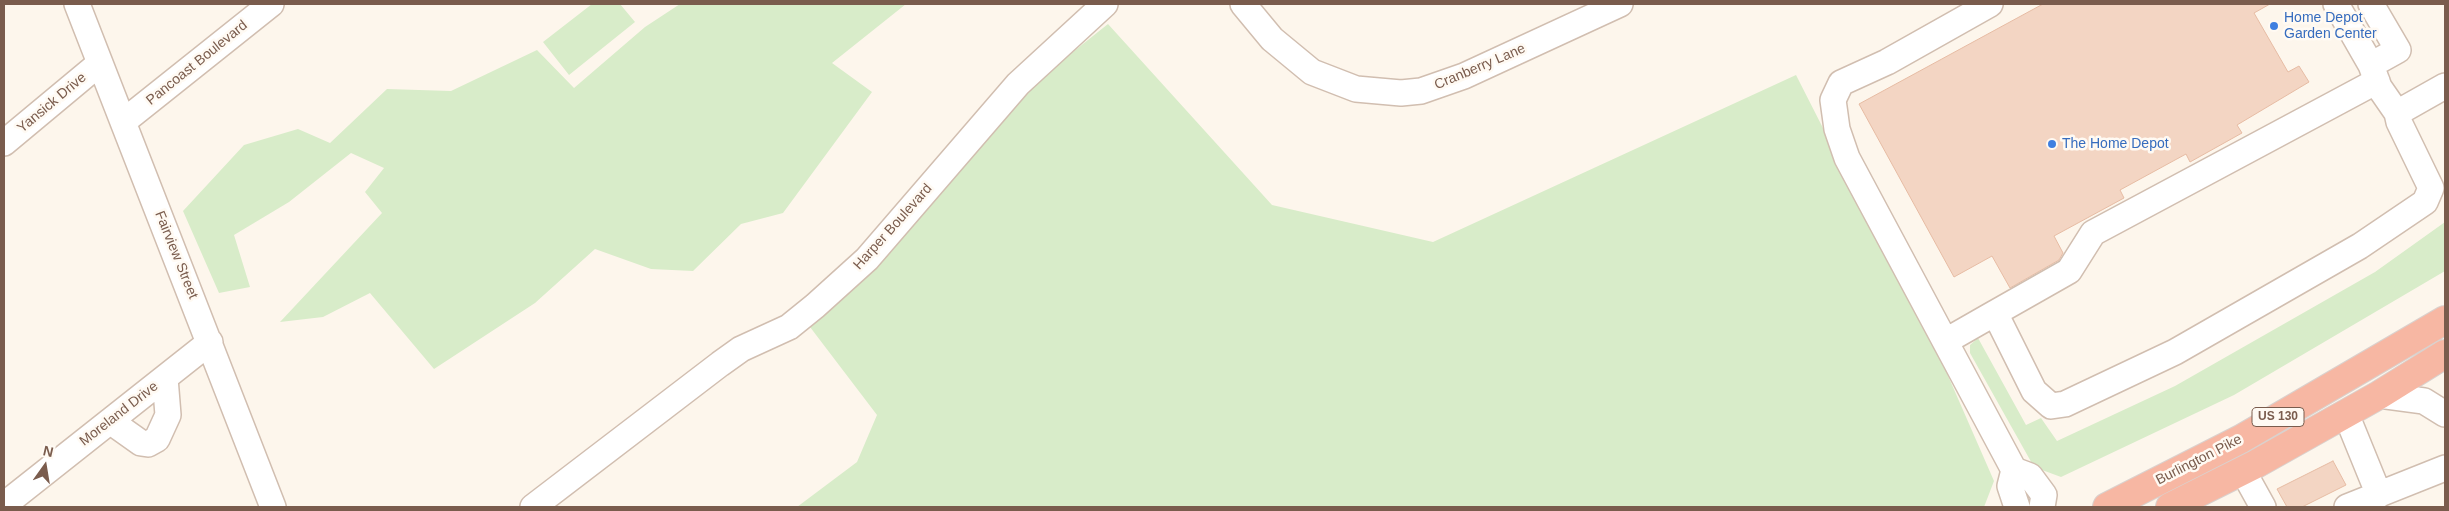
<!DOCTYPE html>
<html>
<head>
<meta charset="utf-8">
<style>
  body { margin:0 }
  #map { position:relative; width:2449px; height:511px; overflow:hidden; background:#fdf6ec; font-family:Arial,sans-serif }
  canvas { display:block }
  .frame { position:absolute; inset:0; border:5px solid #7a5c4d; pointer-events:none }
  .north { position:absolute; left:20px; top:441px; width:50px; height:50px; -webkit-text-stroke:4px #fffaf3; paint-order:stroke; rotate:13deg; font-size:14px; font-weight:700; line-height:20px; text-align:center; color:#7a5c4d }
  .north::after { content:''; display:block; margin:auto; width:18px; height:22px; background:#7a5c4d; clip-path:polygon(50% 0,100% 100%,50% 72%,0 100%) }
</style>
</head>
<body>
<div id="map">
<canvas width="2449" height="511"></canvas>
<div class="frame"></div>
<div class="north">N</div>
</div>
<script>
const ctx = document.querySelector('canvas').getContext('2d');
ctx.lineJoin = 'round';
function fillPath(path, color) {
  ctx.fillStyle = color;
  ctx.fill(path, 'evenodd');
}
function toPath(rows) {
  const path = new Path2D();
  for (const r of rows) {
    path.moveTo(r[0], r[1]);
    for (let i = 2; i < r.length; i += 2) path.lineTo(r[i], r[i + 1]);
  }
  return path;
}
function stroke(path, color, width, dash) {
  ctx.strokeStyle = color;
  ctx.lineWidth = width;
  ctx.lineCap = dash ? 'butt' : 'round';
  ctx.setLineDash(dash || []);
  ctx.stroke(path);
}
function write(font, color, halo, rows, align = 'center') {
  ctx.font = font + ' Arial,sans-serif';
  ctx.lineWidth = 5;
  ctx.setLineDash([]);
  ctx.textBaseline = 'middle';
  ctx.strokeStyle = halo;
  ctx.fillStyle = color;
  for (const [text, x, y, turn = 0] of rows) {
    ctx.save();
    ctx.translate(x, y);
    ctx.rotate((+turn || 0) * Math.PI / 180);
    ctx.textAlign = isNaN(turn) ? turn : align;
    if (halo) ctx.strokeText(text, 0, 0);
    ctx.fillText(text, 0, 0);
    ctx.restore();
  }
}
fillPath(toPath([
  [592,4,620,4,635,22,569,75,543,42],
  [680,4,906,4,832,63,872,92,783,213,741,224,693,271,651,269,595,249,535,303,434,369,370,293,323,317,280,322,382,213,365,192,384,168,351,153,289,202,234,235,250,287,219,293,183,211,244,145,298,129,330,143,387,89,451,91,537,50,574,88,645,27],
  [1108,24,1272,205,1433,242,1796,75,1942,362,1994,481,1984,507,797,507,857,462,877,415,810,327,892,251,963,163,1049,71],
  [2445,222,2445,271,2234,395,2061,477,2034,467,1970,353,1970,345,1978,338,2026,425,2041,418,2057,441,2175,386,2375,272]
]), '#d8ecc9');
const building = toPath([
  [2043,4,2270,4,2254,13,2288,72,2299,66,2309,82,2237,125,2242,133,2190,162,2186,154,2120,190,2124,198,2054,236,2063,253,2059,260,2010,288,1992,256,1954,277,1859,104,2043,4],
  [2333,461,2346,485,2302,507,2287,507,2277,489,2333,461]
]);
fillPath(building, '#f3d5c3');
stroke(building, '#e6bba3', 1);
const minor = toPath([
  [77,4,273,507],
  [1243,4,1272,39,1312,72,1356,89,1401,93,1421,91,1464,76,1620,4],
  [1990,4,1887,62,1841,83,1833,100,1837,129,1847,158,2014,470,2030,476,2044,495,2042,507],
  [2336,4,2371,65],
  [2371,4,2398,50,2371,65,2379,87,2397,113],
  [123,122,271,4],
  [4,143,100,63],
  [1995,313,2069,271,2093,233,2377,81],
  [1946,341,1995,313,2034,391,2051,406,2065,404,2175,352,2360,246,2425,202,2431,188,2399,122,2397,113,2445,86],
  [2379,395,2424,401,2445,414],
  [2346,414,2379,495],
  [110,421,141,443,148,444,157,439,168,415,165,378],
  [2014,470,2010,486,2017,507],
  [2243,471,2263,507],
  [4,505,210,342],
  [533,507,720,364,741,349,789,327,815,306,867,259,1018,84,1105,4],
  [2347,507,2445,468]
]);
const highway = toPath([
  [2107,507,2241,439,2445,320],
  [2170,507,2256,464,2379,395,2445,354]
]);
stroke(minor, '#d1beb0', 28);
stroke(highway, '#dad1cd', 30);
stroke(minor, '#fff', 25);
stroke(highway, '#f7b7a3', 28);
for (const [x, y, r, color] of [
  [2274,26,5,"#3f7fe0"],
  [2052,144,5,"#3f7fe0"]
]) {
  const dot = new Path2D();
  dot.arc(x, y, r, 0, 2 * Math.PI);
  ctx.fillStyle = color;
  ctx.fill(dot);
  stroke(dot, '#fffaf3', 2);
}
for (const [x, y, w] of [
  [2278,417,52]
]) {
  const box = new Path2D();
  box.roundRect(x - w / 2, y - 9.5, w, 19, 4);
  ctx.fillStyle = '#fffaf3';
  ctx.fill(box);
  stroke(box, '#7a5c4d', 1);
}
write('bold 12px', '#7a5c4d', null, [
  ["US 130",2278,417]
]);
write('14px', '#366cbe', '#fffaf3', [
  ["Home Depot",2284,18],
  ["Garden Center",2284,34],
  ["The Home Depot",2062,144]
], 'left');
write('14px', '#7a5c4d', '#fffaf3', [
  ["Pancoast Boulevard",197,63,-39],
  ["Cranberry Lane",1480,67,-23],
  ["Yansick Drive",52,103,-40],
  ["Harper Boulevard",893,227,-48],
  ["Fairview Street",176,255,68],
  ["Moreland Drive",119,414,-38],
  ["Burlington Pike",2199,460,-27]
]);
</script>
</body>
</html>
